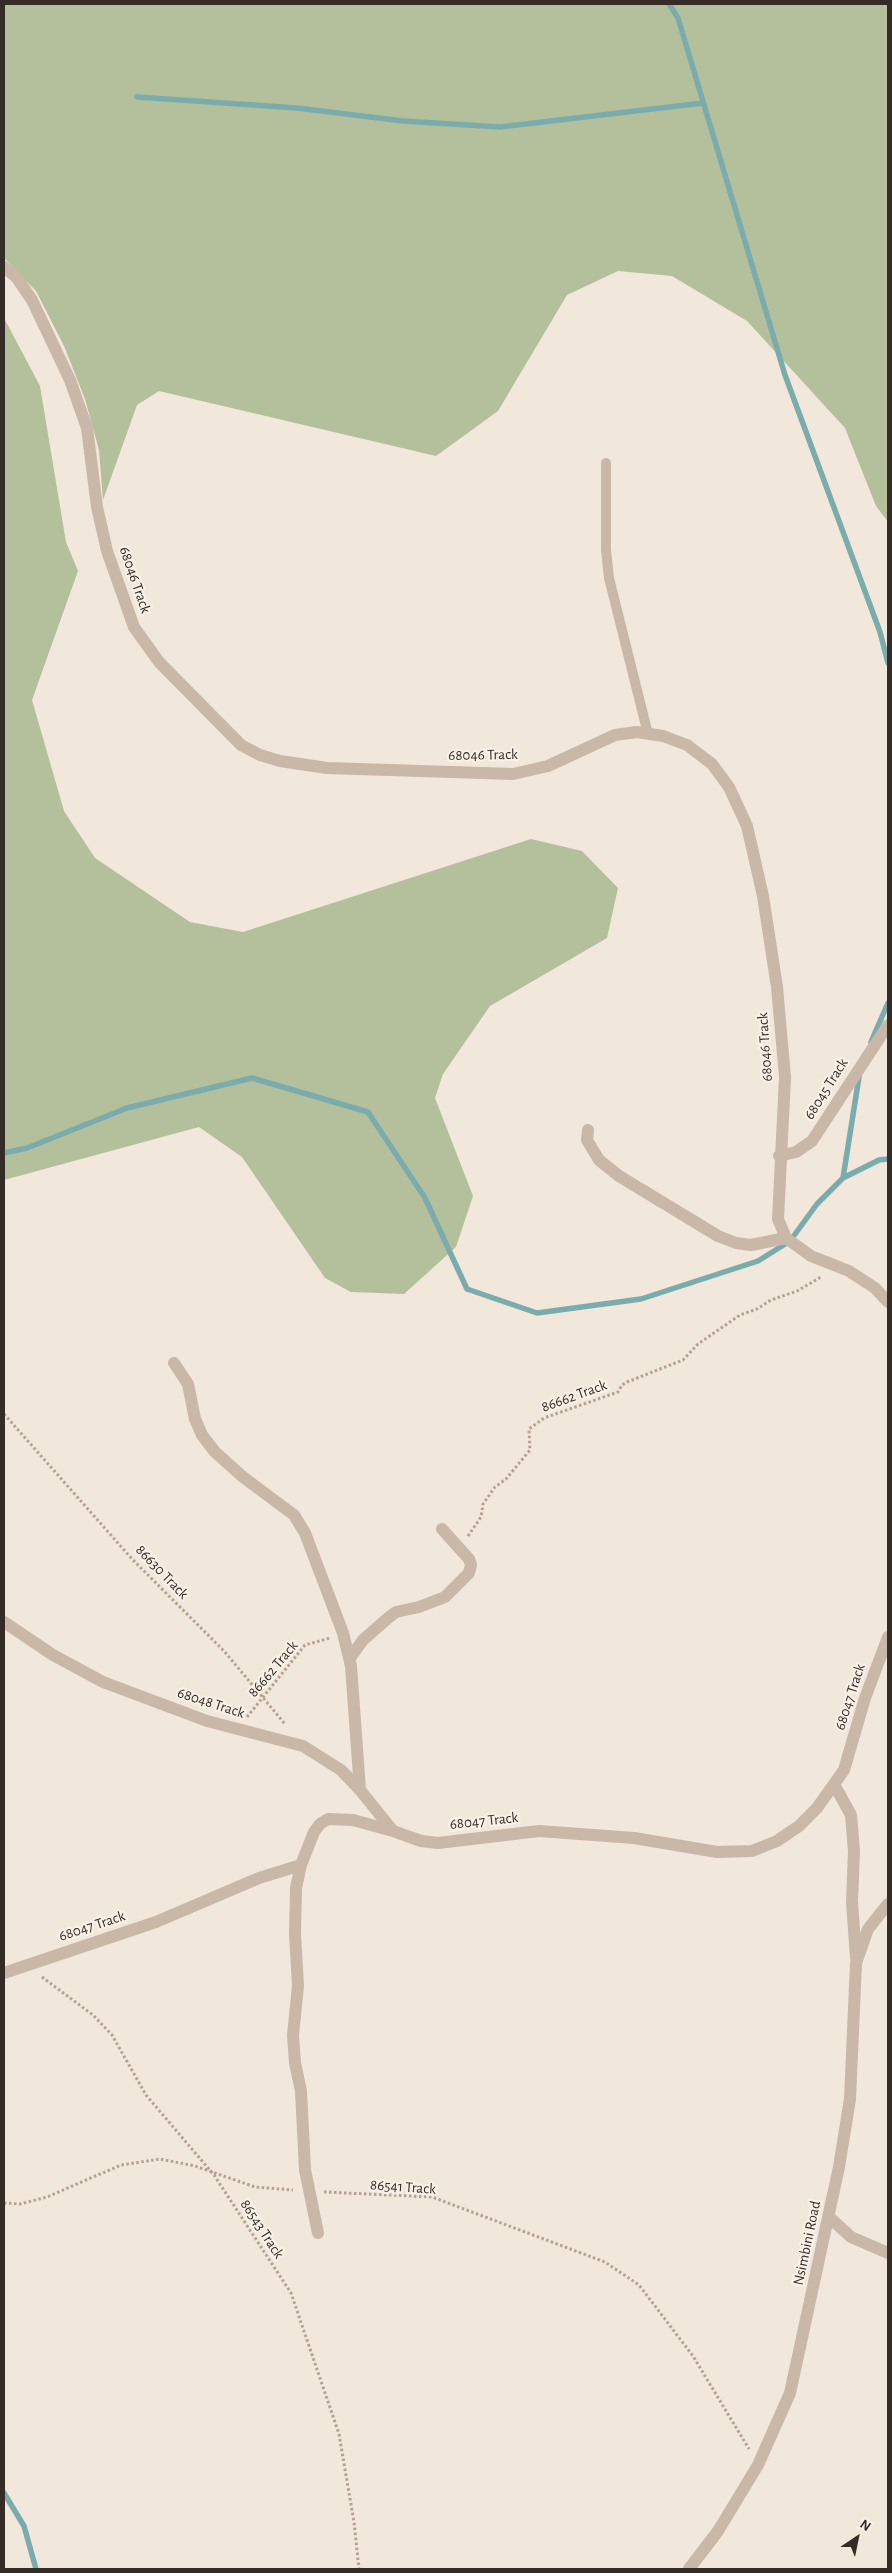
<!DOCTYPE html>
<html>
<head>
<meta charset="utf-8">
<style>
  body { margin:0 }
  #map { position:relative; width:892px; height:2573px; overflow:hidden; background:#f1e7db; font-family:"Alegreya Sans",sans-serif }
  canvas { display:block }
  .frame { position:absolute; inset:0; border:5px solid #362c27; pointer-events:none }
  .north { position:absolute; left:832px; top:2513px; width:50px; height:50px; -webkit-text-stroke:4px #f9f1e7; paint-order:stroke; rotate:34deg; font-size:14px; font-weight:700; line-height:20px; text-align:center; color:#362c27 }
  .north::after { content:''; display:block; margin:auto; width:18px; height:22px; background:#362c27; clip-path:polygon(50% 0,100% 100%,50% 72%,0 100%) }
</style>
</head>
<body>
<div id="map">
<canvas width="892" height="2573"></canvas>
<div class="frame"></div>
<div class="north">N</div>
</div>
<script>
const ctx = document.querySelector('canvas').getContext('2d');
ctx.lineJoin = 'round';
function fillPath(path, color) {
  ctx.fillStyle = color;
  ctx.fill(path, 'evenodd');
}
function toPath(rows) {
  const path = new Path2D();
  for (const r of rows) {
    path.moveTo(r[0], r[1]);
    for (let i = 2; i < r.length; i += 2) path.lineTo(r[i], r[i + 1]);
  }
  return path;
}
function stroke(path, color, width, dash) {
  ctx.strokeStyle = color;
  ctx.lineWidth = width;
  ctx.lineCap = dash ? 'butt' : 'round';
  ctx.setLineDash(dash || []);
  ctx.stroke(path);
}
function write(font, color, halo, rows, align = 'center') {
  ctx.font = font + ' "Alegreya Sans",sans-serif';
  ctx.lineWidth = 4.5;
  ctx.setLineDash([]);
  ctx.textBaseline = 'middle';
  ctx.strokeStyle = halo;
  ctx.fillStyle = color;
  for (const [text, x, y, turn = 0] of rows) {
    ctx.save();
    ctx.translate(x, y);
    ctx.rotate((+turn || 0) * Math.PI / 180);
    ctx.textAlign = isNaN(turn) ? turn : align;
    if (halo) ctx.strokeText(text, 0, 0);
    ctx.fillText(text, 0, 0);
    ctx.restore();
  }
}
fillPath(toPath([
  [4,4,888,4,888,522,876,506,845,428,747,321,672,276,618,271,567,295,498,411,436,456,159,391,137,405,103,500,99,450,85,399,64,346,36,291,4,258],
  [4,318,40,386,66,542,78,571,32,700,64,811,95,858,190,922,243,932,531,839,582,851,618,888,607,938,490,1006,443,1074,435,1098,473,1196,456,1247,404,1294,351,1292,325,1278,242,1157,199,1127,4,1180]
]), '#b3c09b');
stroke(toPath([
  [669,4,678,18,785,375,880,632,888,663],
  [137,97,297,108,403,121,500,127,703,103],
  [871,1042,888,1003],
  [4,1153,27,1148,127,1108,252,1078,368,1112,425,1198,467,1289,537,1313,641,1299,758,1261,790,1241,817,1204,843,1178,879,1160,888,1159],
  [843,1178,859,1077],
  [4,2493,24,2526,36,2569]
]), '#7aacae', 5.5);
stroke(toPath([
  [4,1414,132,1559,224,1651,285,1724],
  [468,1536,481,1517,483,1504,495,1487,506,1479,530,1450,529,1429,544,1418,618,1392,622,1385,627,1382,683,1360,698,1344,740,1315,757,1309,771,1300,797,1291,821,1277],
  [247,1717,305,1645,330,1638],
  [42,1977,93,2015,112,2035,146,2095,214,2175,291,2293,339,2434,354,2522,359,2569],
  [324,2192,432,2197,605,2262,639,2285,693,2356,749,2449],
  [4,2203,20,2204,47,2197,121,2165,160,2159,195,2166,255,2187,293,2190]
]), '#b5a191', 3, [2.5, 2.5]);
stroke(toPath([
  [606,463,606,550,609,578,648,734]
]), '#c9b7a7', 10);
stroke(toPath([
  [4,267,17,278,32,300,70,380,87,428,97,507,107,551,134,627,159,662,241,745,260,755,280,761,327,768,513,774,548,766,615,735,637,732,663,736,687,745,712,764,729,787,747,826,763,896,777,987,785,1077,778,1219,786,1238,811,1256,849,1271,875,1288,888,1302],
  [588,1130,587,1140,599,1160,619,1176,718,1236,736,1243,751,1245,786,1238],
  [779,1156,796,1152,812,1141,888,1025],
  [174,1363,188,1384,195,1419,202,1435,215,1452,243,1477,294,1515,305,1533,343,1633,351,1666,360,1790],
  [4,1622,53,1655,103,1682,207,1721,303,1746,341,1770,360,1790,393,1831],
  [350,1658,363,1640,388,1618,396,1612,419,1607,445,1597,469,1573,471,1565,469,1559,442,1529],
  [835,1786,851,1815,854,1851,852,1902,856,1958],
  [301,1865,296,1888,295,1934,298,1986,293,2035,295,2063,301,2091,305,2170,318,2233],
  [4,1973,156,1922,259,1878,301,1865,314,1832,320,1824,328,1819,353,1820,393,1831,421,1841,438,1843,539,1831,634,1838,717,1852,752,1851,777,1841,799,1826,817,1808,844,1770,865,1698,888,1637],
  [829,2217,851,2237,888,2253],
  [689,2569,718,2531,758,2465,790,2393,839,2167,850,2099,856,1963,868,1929,888,1904]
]), '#c9b7a7', 12);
write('15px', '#362c27', '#f9f1e7', [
  ["68046 Track",135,580,71],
  ["68046 Track",483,755,-1],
  ["68046 Track",765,1047,-94],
  ["68045 Track",826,1089,-58],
  ["86662 Track",574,1396,-20],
  ["86630 Track",162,1572,46],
  ["86662 Track",273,1669,-50],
  ["68047 Track",850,1697,-72],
  ["68048 Track",211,1703,18],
  ["68047 Track",484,1821,-6],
  ["68047 Track",92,1926,-18],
  ["86541 Track",403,2187,4],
  ["86543 Track",262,2229,57],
  ["Nsimbini Road",807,2243,-78]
]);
</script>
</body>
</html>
